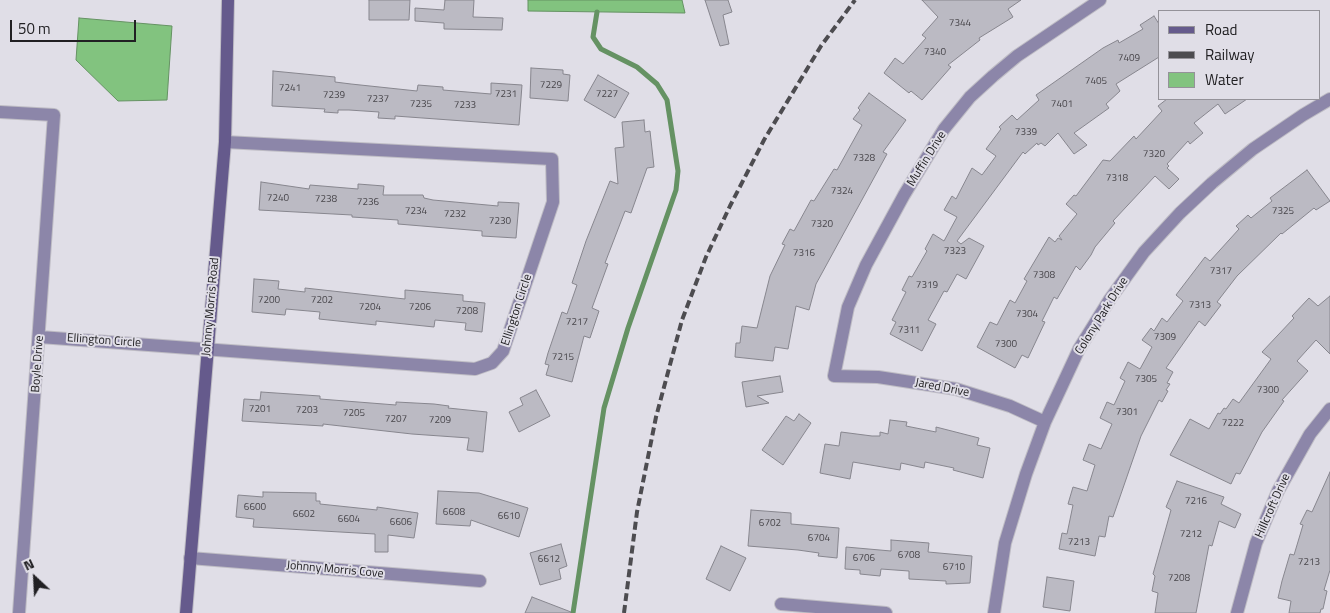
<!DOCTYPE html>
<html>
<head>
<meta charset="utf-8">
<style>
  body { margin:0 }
  #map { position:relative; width:1330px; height:613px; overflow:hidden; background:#e0dee7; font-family:"Titillium Web",sans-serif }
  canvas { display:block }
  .legend { position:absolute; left:1158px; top:10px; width:162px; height:90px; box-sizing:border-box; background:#e0dee7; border:1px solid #949299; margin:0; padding:6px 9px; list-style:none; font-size:15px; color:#212023 }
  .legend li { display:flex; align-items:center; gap:10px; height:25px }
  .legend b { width:25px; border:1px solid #949299 }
  .north { position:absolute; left:10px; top:553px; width:50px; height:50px; -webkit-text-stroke:4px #e0dee7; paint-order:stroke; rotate:335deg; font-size:14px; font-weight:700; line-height:20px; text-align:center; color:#212023 }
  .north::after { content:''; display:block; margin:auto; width:18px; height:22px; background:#212023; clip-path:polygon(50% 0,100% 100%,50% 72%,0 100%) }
  .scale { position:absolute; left:10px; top:20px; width:126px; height:22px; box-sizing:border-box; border:2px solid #212023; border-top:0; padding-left:6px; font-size:15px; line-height:18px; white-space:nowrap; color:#212023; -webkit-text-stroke:4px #e0dee7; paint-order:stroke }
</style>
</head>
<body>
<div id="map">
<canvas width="1330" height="613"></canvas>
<ul class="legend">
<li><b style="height:6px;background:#655a8c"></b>Road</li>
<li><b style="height:6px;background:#4d4c50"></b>Railway</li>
<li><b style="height:14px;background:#82c37f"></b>Water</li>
</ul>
<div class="north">N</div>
<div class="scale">50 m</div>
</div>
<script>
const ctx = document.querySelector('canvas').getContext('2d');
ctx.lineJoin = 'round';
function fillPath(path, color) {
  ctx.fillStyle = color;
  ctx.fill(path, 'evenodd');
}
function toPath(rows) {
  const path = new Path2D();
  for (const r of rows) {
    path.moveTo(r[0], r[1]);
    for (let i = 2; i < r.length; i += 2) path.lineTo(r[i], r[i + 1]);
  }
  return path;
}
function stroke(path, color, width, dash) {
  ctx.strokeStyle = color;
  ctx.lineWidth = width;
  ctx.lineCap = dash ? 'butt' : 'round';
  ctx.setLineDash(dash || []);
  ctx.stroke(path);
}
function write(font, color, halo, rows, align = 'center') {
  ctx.font = font + ' "Titillium Web",sans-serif';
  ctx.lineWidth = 4;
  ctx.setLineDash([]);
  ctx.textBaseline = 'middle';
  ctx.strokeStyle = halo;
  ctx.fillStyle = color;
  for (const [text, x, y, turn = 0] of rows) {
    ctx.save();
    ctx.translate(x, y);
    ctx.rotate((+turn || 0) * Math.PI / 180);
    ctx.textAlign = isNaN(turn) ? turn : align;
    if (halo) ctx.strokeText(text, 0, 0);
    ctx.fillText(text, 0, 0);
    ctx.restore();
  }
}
const water = toPath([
  [528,0,682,0,685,13,528,11,528,0],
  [79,18,172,26,167,100,118,101,76,60,79,18]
]);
fillPath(water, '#82c37f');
stroke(water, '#659263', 1);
stroke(toPath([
  [573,613,604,408,628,328,676,190,678,171,667,100,657,84,637,67,601,49,593,37,597,12]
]), '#659263', 5);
const building = toPath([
  [369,0,410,0,409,20,369,20,369,0],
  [445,0,474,0,473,17,503,18,502,30,444,29,444,23,415,21,415,8,444,10,445,0],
  [705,0,728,0,732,12,723,15,729,44,720,46,705,0],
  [922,0,1021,0,1008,9,1013,17,979,38,980,40,948,65,951,67,922,100,911,91,909,93,884,73,895,58,903,64,926,38,922,35,938,17,922,0],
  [1154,16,1159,24,1159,57,1116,84,1120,91,1106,104,1109,108,1074,133,1087,145,1074,154,1058,133,1045,146,1041,143,1038,145,1037,143,1025,154,1023,152,957,241,961,244,969,238,984,246,966,279,957,274,947,292,944,291,928,320,936,324,922,351,890,334,896,322,892,320,906,292,902,290,909,276,912,277,927,251,925,249,933,234,944,241,957,217,944,210,952,196,956,199,972,168,982,175,996,156,986,149,1001,129,999,127,1012,115,1017,120,1039,100,1036,95,1103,48,1118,40,1119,43,1143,29,1140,25,1154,16],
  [531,68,563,70,563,74,570,75,568,101,530,98,531,68],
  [273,71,335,77,335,82,351,84,417,91,418,85,443,87,443,90,491,94,491,83,522,85,519,125,395,116,395,119,378,118,379,112,349,110,338,110,338,113,324,112,325,109,272,106,273,71],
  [598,75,629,93,615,118,584,100,598,75],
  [869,93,906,120,883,152,887,154,816,284,809,310,796,306,788,349,775,347,773,361,735,357,736,343,740,343,742,326,757,328,770,276,785,245,782,244,790,229,794,231,811,200,814,201,834,169,837,170,862,125,853,119,860,110,858,108,869,93],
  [1167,99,1247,99,1225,114,1218,104,1194,123,1203,133,1190,144,1188,141,1167,164,1169,166,1167,168,1179,179,1169,189,1155,176,1113,221,1115,223,1095,247,1091,255,1080,270,1076,266,1057,299,1054,297,1042,321,1045,322,1028,358,1022,355,1015,368,977,347,990,322,997,325,1010,300,1015,303,1027,281,1024,279,1049,237,1055,242,1058,238,1062,240,1059,236,1077,214,1066,204,1074,195,1076,196,1103,160,1110,161,1134,136,1136,139,1162,111,1158,106,1167,99],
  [644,120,645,132,650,131,654,167,647,168,631,213,625,211,605,263,608,264,592,308,599,311,590,338,584,336,572,382,546,375,549,365,545,364,548,353,562,312,567,314,577,285,572,283,586,241,610,181,618,184,615,148,624,147,622,122,644,120],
  [1307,170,1330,201,1316,210,1314,208,1282,234,1281,233,1237,276,1217,302,1221,305,1205,326,1199,321,1166,368,1173,372,1167,383,1170,384,1166,390,1168,391,1162,402,1159,400,1141,436,1113,517,1109,516,1105,537,1099,536,1095,556,1059,549,1062,533,1067,534,1073,505,1068,504,1073,487,1087,491,1095,465,1083,460,1089,444,1101,449,1112,424,1100,418,1107,402,1114,405,1125,381,1120,378,1128,362,1140,369,1152,347,1142,340,1151,328,1154,331,1162,318,1167,322,1183,301,1176,295,1205,257,1210,261,1239,229,1236,226,1248,215,1251,218,1272,201,1270,198,1307,170],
  [261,182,309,189,310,185,358,189,358,184,384,186,383,195,423,195,424,198,433,200,498,206,498,202,519,203,516,238,482,236,482,231,398,224,398,220,352,217,352,215,259,210,261,182],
  [254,279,279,281,278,289,305,292,305,288,405,299,405,290,463,295,463,301,485,303,482,332,465,330,466,323,435,320,434,327,376,321,376,325,319,319,320,312,286,309,285,315,252,312,254,279],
  [1330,296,1330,354,1316,340,1297,361,1308,371,1282,400,1284,401,1262,432,1240,474,1236,473,1231,484,1170,455,1190,419,1209,429,1218,413,1220,414,1224,408,1226,409,1233,399,1239,403,1271,359,1262,352,1294,318,1292,316,1309,298,1318,306,1330,296],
  [780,376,783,392,757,396,769,403,746,407,742,382,780,376],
  [536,390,550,416,519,432,509,412,523,405,520,398,536,390],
  [261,392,320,396,320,399,396,405,396,402,434,404,449,406,448,408,487,412,483,452,467,450,469,438,412,434,323,424,323,426,242,421,244,399,260,400,261,392],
  [799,414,811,423,783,465,762,450,786,416,794,421,799,414],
  [890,420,907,422,906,426,936,432,936,427,979,438,977,445,990,448,983,478,953,470,954,468,925,462,924,468,901,463,900,470,853,462,850,479,820,473,825,444,839,446,841,432,872,436,880,436,880,432,888,434,890,420],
  [1330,472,1330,570,1324,590,1327,591,1323,609,1321,609,1320,613,1289,613,1291,601,1278,598,1282,581,1290,554,1294,555,1303,525,1300,524,1307,510,1312,512,1330,472],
  [1177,481,1224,497,1221,504,1241,514,1235,528,1219,521,1212,546,1209,545,1196,613,1155,613,1158,593,1152,591,1155,576,1153,574,1171,510,1166,507,1177,481],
  [438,491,479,493,528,508,519,537,471,520,470,526,436,524,438,491],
  [263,492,316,493,316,501,320,501,320,504,377,510,377,507,418,513,414,538,388,535,388,552,375,552,375,534,253,527,254,519,236,517,238,495,263,497,263,492],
  [751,510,791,513,791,524,839,528,837,558,818,556,819,553,798,550,748,546,751,510],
  [891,540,929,543,928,552,972,556,970,583,946,584,946,581,909,579,909,571,881,569,880,576,860,574,860,570,845,569,846,547,891,551,891,540],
  [561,544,567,566,559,569,561,579,540,585,530,553,561,544],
  [721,546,746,558,730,591,706,579,721,546],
  [1047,577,1074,581,1070,611,1043,607,1047,577],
  [532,597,571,612,570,613,525,613,532,597]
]);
fillPath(building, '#bbbac3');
stroke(building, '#87868e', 1);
const street = toPath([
  [0,112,54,115,19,613],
  [40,337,475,369,492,363,503,351,553,202,552,159,225,142],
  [1045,422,1010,406,956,389,878,377,834,376,848,307,866,265,904,195,944,129,970,97,993,76,1017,56,1100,0],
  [190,558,480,581],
  [781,604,886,613],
  [994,613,1005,543,1026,474,1045,422,1079,349,1110,299,1144,252,1180,213,1212,183,1253,149,1303,115,1330,99],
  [1237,613,1256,543,1278,491,1310,434,1330,409]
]);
const secondary = toPath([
  [186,613,225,142,228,0]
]);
stroke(street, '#bebcc4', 14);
stroke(secondary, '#bebcc4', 14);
stroke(street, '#8c86a9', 12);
stroke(secondary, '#655a8c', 12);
stroke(toPath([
  [624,613,637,512,656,417,682,320,706,257,730,206,764,140,821,46,855,0]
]), '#4d4c50', 4, [8, 4]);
write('10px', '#48464b', null, [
  ["7344",960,24],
  ["7340",935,53],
  ["7409",1129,59],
  ["7405",1096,82],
  ["7229",551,86],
  ["7241",290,89],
  ["7231",506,95],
  ["7227",607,95],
  ["7239",334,96],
  ["7237",378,100],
  ["7235",421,105],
  ["7401",1062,105],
  ["7233",465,106],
  ["7339",1026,133],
  ["7320",1154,155],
  ["7328",864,159],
  ["7318",1117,179],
  ["7324",842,192],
  ["7240",278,199],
  ["7238",326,200],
  ["7236",368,203],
  ["7234",416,212],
  ["7325",1283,212],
  ["7232",455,215],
  ["7230",500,222],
  ["7320",822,225],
  ["7323",955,252],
  ["7316",804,254],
  ["7317",1221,272],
  ["7308",1044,276],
  ["7319",927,286],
  ["7200",269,301],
  ["7202",322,301],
  ["7313",1200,306],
  ["7204",370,308],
  ["7206",420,308],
  ["7208",467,312],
  ["7304",1027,315],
  ["7217",577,323],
  ["7311",909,331],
  ["7309",1165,338],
  ["7300",1006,345],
  ["7215",563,358],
  ["7305",1146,380],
  ["7300",1268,391],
  ["7201",260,410],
  ["7203",307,411],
  ["7301",1127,413],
  ["7205",354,414],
  ["7207",396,420],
  ["7209",440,421],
  ["7222",1233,424],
  ["7216",1196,502],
  ["6600",255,508],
  ["6608",454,513],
  ["6602",304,515],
  ["6610",509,517],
  ["6604",349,520],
  ["6606",401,523],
  ["6702",770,524],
  ["7212",1191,535],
  ["6704",819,539],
  ["7213",1079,543],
  ["6708",909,556],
  ["6706",864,559],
  ["6612",549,560],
  ["7213",1309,563],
  ["6710",954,568],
  ["7208",1179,579]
]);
write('12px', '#212023', '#e0dee7', [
  ["Muffin Drive",927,159,-58],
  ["Johnny Morris Road",211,307,-85],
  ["Ellington Circle",517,310,-72],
  ["Colony Park Drive",1102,316,-58],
  ["Ellington Circle",104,341,4],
  ["Boyle Drive",38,364,-86],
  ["Jared Drive",942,388,11],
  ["Hillcroft Drive",1273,506,-66],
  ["Johnny Morris Cove",335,570,5]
]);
</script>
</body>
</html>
